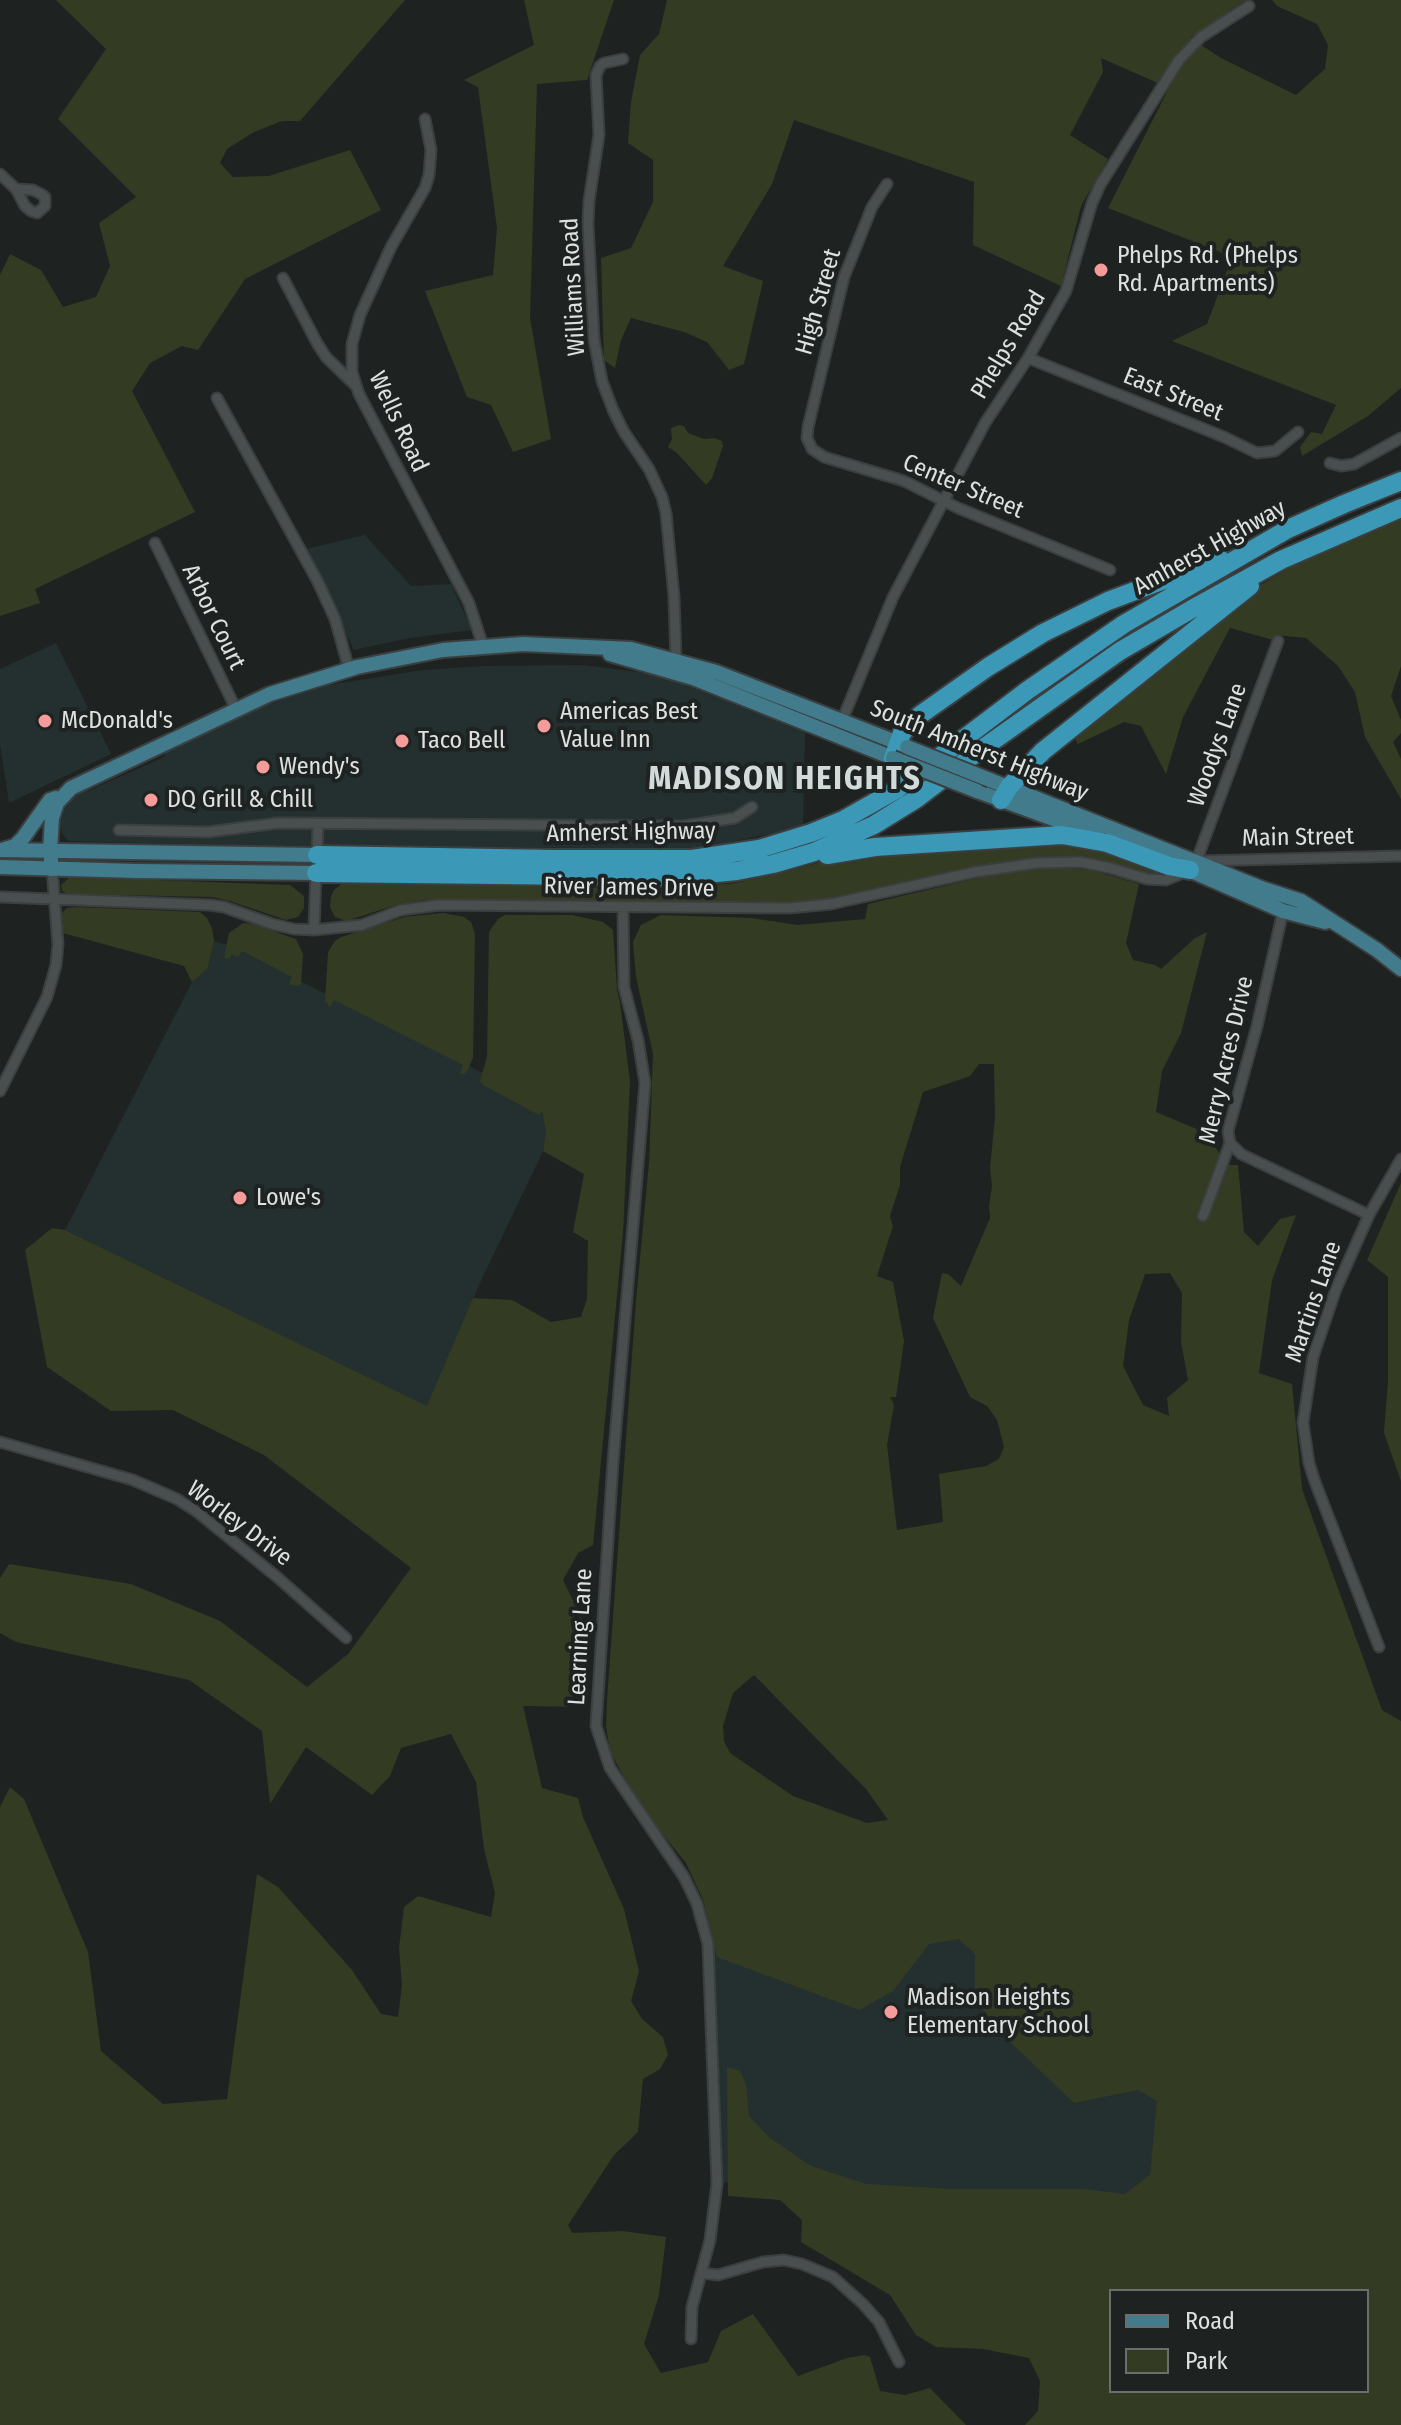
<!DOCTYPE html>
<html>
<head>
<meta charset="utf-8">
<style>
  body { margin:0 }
  #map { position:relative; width:1401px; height:2425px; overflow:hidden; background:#1e2322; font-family:"Fira Sans Condensed",sans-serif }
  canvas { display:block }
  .legend { position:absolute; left:1109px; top:2289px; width:260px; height:104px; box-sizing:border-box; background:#1e2322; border:2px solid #6a6f6e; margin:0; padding:10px 14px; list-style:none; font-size:24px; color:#dde1e0 }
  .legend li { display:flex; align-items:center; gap:16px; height:40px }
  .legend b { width:40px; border:2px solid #6a6f6e }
</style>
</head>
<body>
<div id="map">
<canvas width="1401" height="2425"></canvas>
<ul class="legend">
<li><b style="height:10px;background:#417b8c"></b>Road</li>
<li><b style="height:22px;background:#343b23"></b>Park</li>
</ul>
</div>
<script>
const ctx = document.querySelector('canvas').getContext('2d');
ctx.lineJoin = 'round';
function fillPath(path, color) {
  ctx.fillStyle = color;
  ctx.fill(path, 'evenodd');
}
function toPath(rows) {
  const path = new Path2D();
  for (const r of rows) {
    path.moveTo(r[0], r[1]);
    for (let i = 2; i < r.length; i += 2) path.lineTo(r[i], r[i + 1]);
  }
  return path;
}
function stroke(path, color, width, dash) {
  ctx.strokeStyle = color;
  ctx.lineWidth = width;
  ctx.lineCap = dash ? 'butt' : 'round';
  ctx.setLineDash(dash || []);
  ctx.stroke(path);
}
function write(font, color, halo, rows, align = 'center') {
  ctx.font = font + ' "Fira Sans Condensed",sans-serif';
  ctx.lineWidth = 8;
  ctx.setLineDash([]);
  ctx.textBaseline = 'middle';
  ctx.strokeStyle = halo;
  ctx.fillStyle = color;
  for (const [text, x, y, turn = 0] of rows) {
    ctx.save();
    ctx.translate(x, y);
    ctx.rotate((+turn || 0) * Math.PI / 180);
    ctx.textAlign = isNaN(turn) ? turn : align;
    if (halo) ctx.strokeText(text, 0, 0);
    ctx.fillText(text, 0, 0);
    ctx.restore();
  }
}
fillPath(toPath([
  [365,535,411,586,451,584,472,630,410,638,354,650,306,549],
  [56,643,111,754,9,803,0,744,0,669],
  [583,665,668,676,805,729,803,827,697,849,230,845,68,841,62,833,59,820,64,806,79,793,90,790,164,757,167,751,266,705,328,685,423,670,483,666],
  [214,941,241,949,302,982,519,1091,542,1109,546,1131,543,1151,479,1285,428,1407,65,1230,192,982,208,968],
  [953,1930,1170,2085,1156,2195,720,2182,713,1939]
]), '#23302f');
fillPath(toPath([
  [56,0,405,0,300,121,282,121,254,132,227,149,220,163,233,177,269,176,350,150,381,210,245,279,198,350,182,346,150,363,132,391,195,512,35,589,40,603,0,616,0,275,10,254,41,270,63,307,96,297,110,266,99,223,136,197,58,119,106,49],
  [524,0,614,0,587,80,537,84,530,318,551,439,513,452,491,405,467,397,425,291,493,275,497,228,478,87,464,80,534,45],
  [667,0,1246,0,1190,38,1221,58,1296,95,1325,69,1328,45,1317,24,1277,6,1272,0,1401,0,1401,388,1368,416,1302,456,1300,447,1311,432,1322,434,1336,405,1172,341,1207,324,1230,263,1220,252,1108,208,1169,88,1101,58,1103,72,1070,135,1108,159,1081,206,1061,286,973,245,974,182,794,120,772,184,723,266,763,281,744,364,729,370,707,342,684,332,631,318,621,340,615,368,604,360,601,258,631,248,653,202,653,160,628,143,631,102,640,55,659,34],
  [679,425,684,426,688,433,704,439,714,438,722,441,723,446,712,478,706,485,677,453,668,447,672,439,671,428],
  [1401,516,1401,666,1391,696,1401,720,1401,733,1393,742,1401,759,1401,799,1365,737,1355,692,1338,666,1306,638,1276,635,1273,640,1230,628,1183,717,1166,774,1141,726,1124,722,1078,744,1075,738,1170,663,1254,589,1299,562],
  [1087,843,1161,872,1154,875,1148,874,1090,860,1053,857,988,866,849,897,796,904,423,900,399,904,346,921,335,917,330,907,331,896,334,890,344,882,665,889,736,883,854,854,882,849],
  [1056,867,1092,870,1139,884,1126,943,1133,960,1155,965,1161,969,1195,938,1207,932,1181,1033,1162,1071,1156,1112,1206,1133,1227,1165,1238,1165,1244,1232,1258,1246,1280,1219,1296,1215,1272,1280,1259,1373,1292,1384,1302,1489,1382,1710,1401,1721,1401,2425,1025,2425,1038,2411,1040,2381,1029,2358,983,2349,936,2347,916,2335,890,2295,801,2242,802,2220,780,2200,728,2196,727,2067,740,2071,746,2084,749,2116,770,2138,811,2166,866,2184,954,2189,1083,2189,1125,2194,1150,2175,1157,2101,1138,2090,1074,2103,1004,2036,982,2008,975,1993,975,1954,959,1939,929,1944,893,1991,859,2010,717,1957,703,1900,686,1863,639,1805,610,1751,606,1726,607,1700,636,1301,649,1163,653,1054,636,977,633,942,641,925,661,915,751,918,798,925,865,919,868,904,990,875],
  [979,1064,994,1064,995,1118,990,1168,992,1186,989,1206,990,1218,961,1286,948,1274,942,1273,933,1318,970,1397,987,1406,997,1420,1004,1447,999,1459,986,1466,939,1474,943,1522,897,1530,887,1445,894,1405,890,1397,896,1397,904,1341,893,1282,877,1276,893,1226,890,1216,900,1185,900,1167,923,1092,970,1076],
  [1170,1273,1182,1293,1181,1342,1188,1380,1167,1398,1169,1416,1143,1405,1123,1366,1129,1320,1145,1274],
  [754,1675,866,1789,888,1820,867,1823,793,1796,730,1753,724,1741,723,1726,733,1693],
  [1111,2291,1367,2291,1367,2391,1111,2391],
  [70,877,290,885,304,896,304,908,298,917,286,920,230,901,212,897,68,894,62,891,61,885],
  [76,907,200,912,207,918,212,928,214,941,208,968,192,982,184,966,63,933,61,914,67,908],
  [443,913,464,917,471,922,475,934,473,1058,466,1073,463,1074,460,1073,463,1065,334,1000,330,1007,325,1001,328,952,335,941,341,937,404,917],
  [505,915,572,915,603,922,613,930,617,990,620,1003,630,1081,623,1233,593,1545,578,1553,563,1580,586,1627,581,1707,523,1706,542,1788,578,1798,583,1817,624,1909,639,1971,631,2001,642,2019,663,2037,668,2055,660,2069,643,2079,638,2132,614,2155,568,2225,572,2233,623,2231,666,2237,659,2295,644,2344,661,2373,708,2362,721,2331,753,2314,798,2376,847,2358,864,2355,870,2357,880,2391,905,2395,930,2388,966,2425,0,2425,0,1807,10,1787,24,1799,88,1952,101,2051,163,2104,227,2099,257,1874,278,1887,352,1970,381,2014,398,2017,402,1985,399,1948,404,1907,418,1896,491,1917,495,1893,484,1849,476,1782,451,1734,401,1748,390,1776,372,1795,306,1747,270,1804,262,1731,189,1680,16,1642,0,1633,0,1578,9,1564,131,1584,220,1621,307,1687,348,1654,411,1568,264,1455,173,1410,111,1411,47,1367,25,1250,52,1228,65,1230,427,1406,473,1298,512,1300,551,1322,581,1317,587,1299,588,1241,573,1232,584,1174,543,1151,546,1131,542,1111,539,1115,483,1085,480,1081,487,1057,489,932,498,919],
  [243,923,253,924,296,939,303,954,301,984,298,986,291,985,289,983,292,977,242,951,238,957,232,954,229,959,224,958,229,933],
  [1401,1183,1401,1481,1384,1433,1388,1381,1388,1277,1367,1260]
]), '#343b23');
const street = toPath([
  [623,59,604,63,600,66,596,75,599,135,589,201,588,224,594,340,602,381,613,410,624,432,649,469,662,497,666,513,674,597,676,660],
  [425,119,431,150,429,175,425,188,391,247,360,315,352,344,352,372,359,394,469,603,483,646],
  [0,174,16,189,25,206,31,211,37,213,45,206,45,197,41,194,33,190,16,189],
  [887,184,872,207,844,277,808,427,807,438,812,449,824,457,904,481,958,508,1110,570],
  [283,278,317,343,326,357,356,386],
  [1028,358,1224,437,1257,453,1275,451,1298,432],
  [217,398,318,582,335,619,349,669],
  [1330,463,1341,466,1354,464,1401,438],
  [155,543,236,709],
  [841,723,893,597,985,423,1028,358,1066,291,1092,203,1100,185,1179,60,1201,37,1249,6],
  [119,830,208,832,278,823,683,826,735,818,752,807],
  [317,855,318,824],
  [1200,861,1401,856],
  [0,897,210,905,224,907,272,924,294,929,314,930,362,925,401,910,439,905,789,908,831,904,975,872,1037,863,1081,862,1110,868,1147,879,1166,880,1190,870,1196,862,1278,641],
  [623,908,624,987,638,1040,645,1083,613,1462,596,1726,610,1768,684,1877,697,1904,708,1944,717,2184,710,2240,692,2307,691,2339],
  [314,930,316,870],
  [0,1091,47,997,56,965,58,944,52,869],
  [1230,1143,1241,1154,1369,1215],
  [1203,1216,1230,1143,1228,1131,1257,1026,1283,911],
  [0,1442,133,1480,177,1499,196,1511,277,1577,346,1638],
  [1379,1647,1315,1482,1309,1463,1303,1423,1313,1357,1336,1289,1369,1215,1401,1159],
  [702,2273,718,2275,763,2262,784,2260,802,2264,833,2277,863,2304,879,2322,899,2362]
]);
const primary = toPath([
  [610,654,693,678,893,758],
  [990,780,1264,889,1301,901,1377,950,1401,969],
  [977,791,1097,835],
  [5,849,15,846,23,838,50,800,56,798],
  [0,850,317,855],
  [1180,866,1283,911,1325,922],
  [0,867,136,871,316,873],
  [52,869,50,851,52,818,57,803,71,788,270,694,357,667,443,650,523,644,631,649,716,672,906,746]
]);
const highway = toPath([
  [893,758,902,733,920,715,988,667,1043,633,1108,601,1220,559],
  [1001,800,1009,787,1043,751,1250,586],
  [317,855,555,859,692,859,759,849,811,833,843,820,896,790,1028,690,1124,624,1288,529,1344,504,1401,481],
  [827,855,875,847,1062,835,1107,843,1169,866,1190,870],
  [316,873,675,877,737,871,773,864,814,852,874,825,916,799,976,753,1120,651,1192,609,1281,560,1401,508]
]);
stroke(street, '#3b3f3f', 13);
stroke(primary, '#3b3f3f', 18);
stroke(highway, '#3b3f3f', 22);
stroke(street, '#494f4e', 9);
stroke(primary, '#417b8c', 14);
stroke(highway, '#3b98b6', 18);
const primaryBridge = toPath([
  [907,747,990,780],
  [893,758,977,791]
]);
stroke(primaryBridge, '#3b3f3f', 18, []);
stroke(primaryBridge, '#417b8c', 14);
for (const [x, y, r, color] of [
  [1101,270,8,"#f59b99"],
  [45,721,8,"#f59b99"],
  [544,726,8,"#f59b99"],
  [402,741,8,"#f59b99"],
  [263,767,8,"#f59b99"],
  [151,800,8,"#f59b99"],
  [240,1198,8,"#f59b99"],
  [891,2012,8,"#f59b99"]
]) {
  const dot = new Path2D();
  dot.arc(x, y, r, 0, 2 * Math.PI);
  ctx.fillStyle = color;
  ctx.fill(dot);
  stroke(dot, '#1e2322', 3);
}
write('24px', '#dde1e0', '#1e2322', [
  ["Phelps Rd. (Phelps",1117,256],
  ["Rd. Apartments)",1117,284],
  ["Americas Best",560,712],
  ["Value Inn",560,740],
  ["McDonald's",61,721],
  ["Taco Bell",418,741],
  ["Wendy's",279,767],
  ["DQ Grill & Chill",167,800],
  ["Lowe's",256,1198],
  ["Madison Heights",907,1998],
  ["Elementary School",907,2026]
], 'left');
write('24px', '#dde1e0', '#1e2322', [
  ["Williams Road",574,287,-93],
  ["High Street",819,302,-74],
  ["Phelps Road",1009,345,-59],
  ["East Street",1173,395,22],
  ["Wells Road",398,422,65],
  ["Center Street",963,487,23],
  ["Amherst Highway",1210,548,-29],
  ["Arbor Court",213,617,64],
  ["Woodys Lane",1218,745,-70],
  ["South Amherst Highway",979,751,22],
  ["Amherst Highway",631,833,-1],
  ["Main Street",1298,838,-1],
  ["River James Drive",629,888,1],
  ["Merry Acres Drive",1227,1060,-77],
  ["Martins Lane",1314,1302,-71],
  ["Worley Drive",239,1524,37],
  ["Learning Lane",581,1637,-87]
]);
ctx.letterSpacing = '2px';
write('bold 32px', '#d3dada', '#1e2322', [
  ["MADISON HEIGHTS",785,780]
]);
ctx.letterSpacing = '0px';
</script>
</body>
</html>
